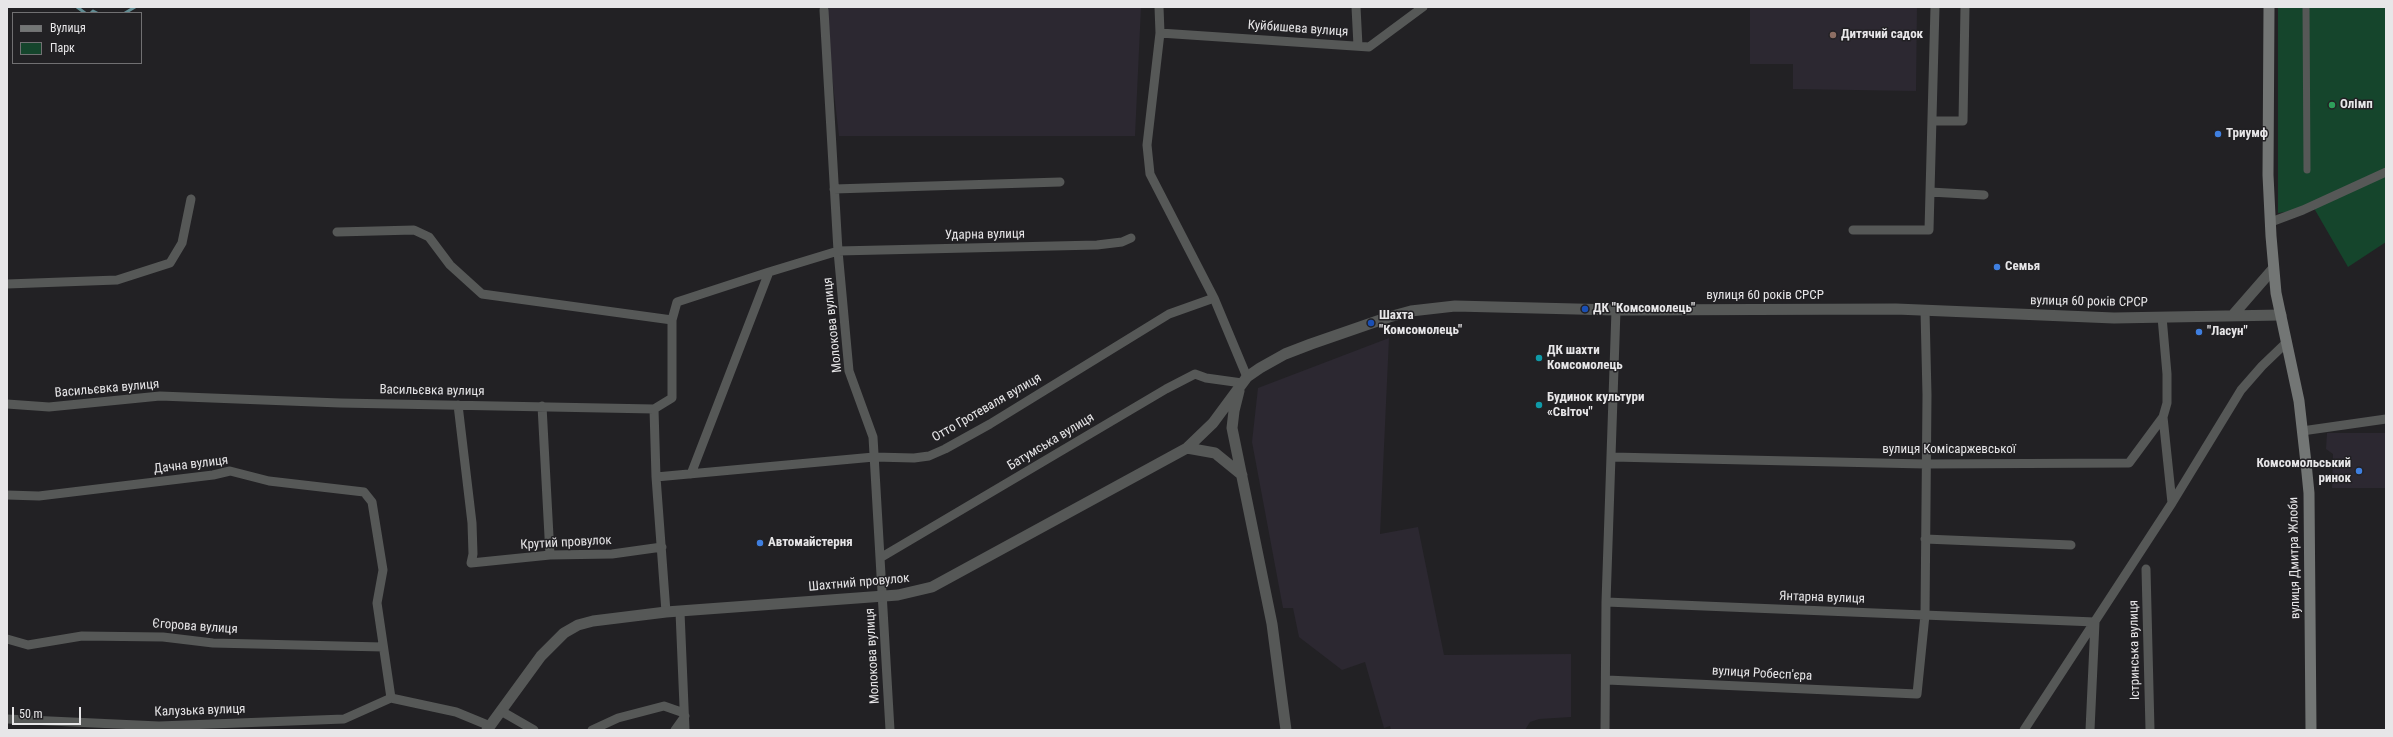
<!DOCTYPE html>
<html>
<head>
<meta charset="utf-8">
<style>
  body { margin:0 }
  #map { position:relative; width:2393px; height:737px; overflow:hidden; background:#222124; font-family:"Roboto Condensed",sans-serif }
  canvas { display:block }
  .frame { position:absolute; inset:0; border:8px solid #e7e6e8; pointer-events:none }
  .legend { position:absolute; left:12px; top:12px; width:130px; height:52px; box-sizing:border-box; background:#222124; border:1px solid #717072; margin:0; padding:5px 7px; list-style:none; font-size:12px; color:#e7e6e8 }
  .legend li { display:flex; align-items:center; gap:8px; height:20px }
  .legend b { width:20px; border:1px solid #717072 }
  .scale { position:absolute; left:12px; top:707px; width:69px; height:18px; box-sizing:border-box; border:2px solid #e7e6e8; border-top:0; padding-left:5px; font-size:12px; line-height:14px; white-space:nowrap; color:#e7e6e8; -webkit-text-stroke:3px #222124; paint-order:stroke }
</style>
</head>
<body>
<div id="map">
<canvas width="2393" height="737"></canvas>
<div class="frame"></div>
<ul class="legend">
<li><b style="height:5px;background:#737675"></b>Вулиця</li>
<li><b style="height:11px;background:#15452c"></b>Парк</li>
</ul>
<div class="scale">50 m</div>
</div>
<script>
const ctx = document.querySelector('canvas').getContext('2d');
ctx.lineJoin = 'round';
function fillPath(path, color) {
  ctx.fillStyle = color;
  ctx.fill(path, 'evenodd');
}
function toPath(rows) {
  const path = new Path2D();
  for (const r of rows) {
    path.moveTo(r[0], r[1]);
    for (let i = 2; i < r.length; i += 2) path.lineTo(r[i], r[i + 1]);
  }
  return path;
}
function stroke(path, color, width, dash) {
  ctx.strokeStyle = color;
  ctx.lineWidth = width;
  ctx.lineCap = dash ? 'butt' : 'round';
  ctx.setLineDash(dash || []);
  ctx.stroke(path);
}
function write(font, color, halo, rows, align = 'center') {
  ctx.font = font + ' "Roboto Condensed",sans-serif';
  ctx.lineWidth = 3;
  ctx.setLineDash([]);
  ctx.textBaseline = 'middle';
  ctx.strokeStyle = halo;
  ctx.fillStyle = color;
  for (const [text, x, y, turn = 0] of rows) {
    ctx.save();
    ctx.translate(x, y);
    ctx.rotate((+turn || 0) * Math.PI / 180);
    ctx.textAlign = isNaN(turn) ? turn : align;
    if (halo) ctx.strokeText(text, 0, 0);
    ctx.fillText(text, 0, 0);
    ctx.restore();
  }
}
fillPath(toPath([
  [824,7,1141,7,1135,136,839,136],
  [1750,7,1917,7,1916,91,1793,89,1793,64,1750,64],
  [1389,338,1380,534,1418,527,1444,655,1571,654,1571,717,1539,719,1530,722,1525,730,1391,730,1390,726,1384,728,1365,662,1342,670,1299,637,1293,608,1283,608,1252,442,1258,388],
  [2327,433,2386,433,2386,488,2332,488,2333,454,2326,449]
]), '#2c2831');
fillPath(toPath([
  [2278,7,2386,7,2386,242,2348,267,2311,203,2293,211,2278,213]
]), '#15452c');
stroke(toPath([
  [77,7,85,13],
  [91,13,93,11,97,13],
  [125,13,135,7]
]), '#618c93', 3);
stroke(toPath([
  [2306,7,2307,170]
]), '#565857', 7);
stroke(toPath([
  [1159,7,1160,33],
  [1356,7,1358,46],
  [824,10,838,251,849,371,873,437,890,730],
  [1932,121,1963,121,1965,7],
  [834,189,1060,182],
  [1930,192,1935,7],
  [2271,222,2303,210,2386,172],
  [1853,230,1929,230,1930,192,1984,195],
  [337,232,414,230,429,237,450,265,482,294,672,320],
  [7,284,117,280,170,263,182,243,191,199],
  [1247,377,1214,298,1150,174,1147,145,1160,33,1369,47,1423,7],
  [7,404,49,407,160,396,340,403,654,409,656,477,666,612],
  [458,405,472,523,473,554,471,563,550,555,612,554,662,547],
  [542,406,550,555],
  [654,409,672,398,672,320,677,302,769,272],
  [2302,431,2386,419],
  [1612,457,1925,464,2129,463,2163,417,2167,403,2167,374,2162,317],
  [691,474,769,272,838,251,1097,245,1122,242,1131,238],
  [656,477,874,457,914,458,929,456,945,449,990,424,1169,314,1214,298],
  [7,495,39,496,213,475,230,471,269,481,364,492,372,502,383,570,377,603,391,698,456,712,490,726],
  [2172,503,2241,390,2262,366,2287,342],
  [1925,539,2071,545],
  [880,558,1166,389,1195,374,1206,378,1242,383],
  [2146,569,2150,730],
  [1606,602,2095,622,2090,730],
  [680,612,685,730],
  [7,639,28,645,82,636,163,637,213,643,383,647],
  [1607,680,1917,694,1925,615,1927,395,1925,311],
  [501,711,534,730],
  [7,719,159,726,344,719,391,698],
  [592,730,618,718,664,706,684,713],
  [675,730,685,716],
  [1605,730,1606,602,1616,310],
  [2024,730,2172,503,2163,417]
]), '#565857', 9);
stroke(toPath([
  [2232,316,2273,269],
  [1239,391,1234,411,1232,428,1272,624,1286,730],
  [1187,448,1215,453,1242,475],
  [487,730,541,656,564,633,578,625,593,621,666,612,898,595,932,587,1187,448,1213,423,1247,377,1260,368,1285,354,1311,344,1389,317,1411,311,1455,306,1616,310,1896,309,2114,318,2281,315]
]), '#565857', 11);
stroke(toPath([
  [2269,7,2268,175,2271,236,2276,293,2299,401,2306,463,2309,493,2311,730]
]), '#737675', 11);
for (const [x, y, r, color] of [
  [1833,35,4,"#8d6e63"],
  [2332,105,4,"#2e9e5b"],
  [2218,134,4,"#3f7fe0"],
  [1997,267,4,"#3f7fe0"],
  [1585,309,4,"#1a4fb4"],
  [1371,323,4,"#1a4fb4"],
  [2199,332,4,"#3f7fe0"],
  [1539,358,4,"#0f9aa8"],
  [1539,405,4,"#0f9aa8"],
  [2359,471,4,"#3f7fe0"],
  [760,543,4,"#3f7fe0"]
]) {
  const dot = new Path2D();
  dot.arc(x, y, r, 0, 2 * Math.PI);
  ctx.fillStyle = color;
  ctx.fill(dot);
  stroke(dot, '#222124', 1.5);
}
write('13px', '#e7e6e8', '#222124', [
  ["Куйбишева вулиця",1298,29,4],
  ["Ударна вулиця",985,235,-1],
  ["вулиця 60 років СРСР",1765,296],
  ["вулиця 60 років СРСР",2089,302,1],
  ["Молокова вулиця",833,325,-96],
  ["Васильєвка вулиця",107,389,-5],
  ["Васильєвка вулиця",432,391,1],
  ["Отто Гротеваля вулиця",987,408,-30],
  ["Батумська вулиця",1051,442,-31],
  ["вулиця Комісаржевської",1949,450],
  ["Дачна вулиця",191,465,-7],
  ["Крутий провулок",566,543,-3],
  ["вулиця Дмитра Жлоби",2295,558,-91],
  ["Шахтний провулок",859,583,-5],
  ["Янтарна вулиця",1822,598,2],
  ["Єгорова вулиця",195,627,4],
  ["Істринська вулиця",2135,650,-91],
  ["Молокова вулиця",873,656,-93],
  ["вулиця Робесп'єра",1762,674,3],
  ["Калузька вулиця",200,711,-2]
]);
write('bold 13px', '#e7e6e8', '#222124', [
  ["Дитячий садок",1841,35],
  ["Олімп",2340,105],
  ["Триумф",2226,134],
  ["Семья",2005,267],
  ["ДК \"Комсомолець\"",1593,309],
  ["Шахта",1379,316],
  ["\"Комсомолець\"",1379,331],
  ["\"Ласун\"",2207,332],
  ["ДК шахти",1547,351],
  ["Комсомолець",1547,366],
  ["Будинок культури",1547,398],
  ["«Світоч\"",1547,413],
  ["Комсомольський",2351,464,"right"],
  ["ринок",2351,479,"right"],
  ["Автомайстерня",768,543]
], 'left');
</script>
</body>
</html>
